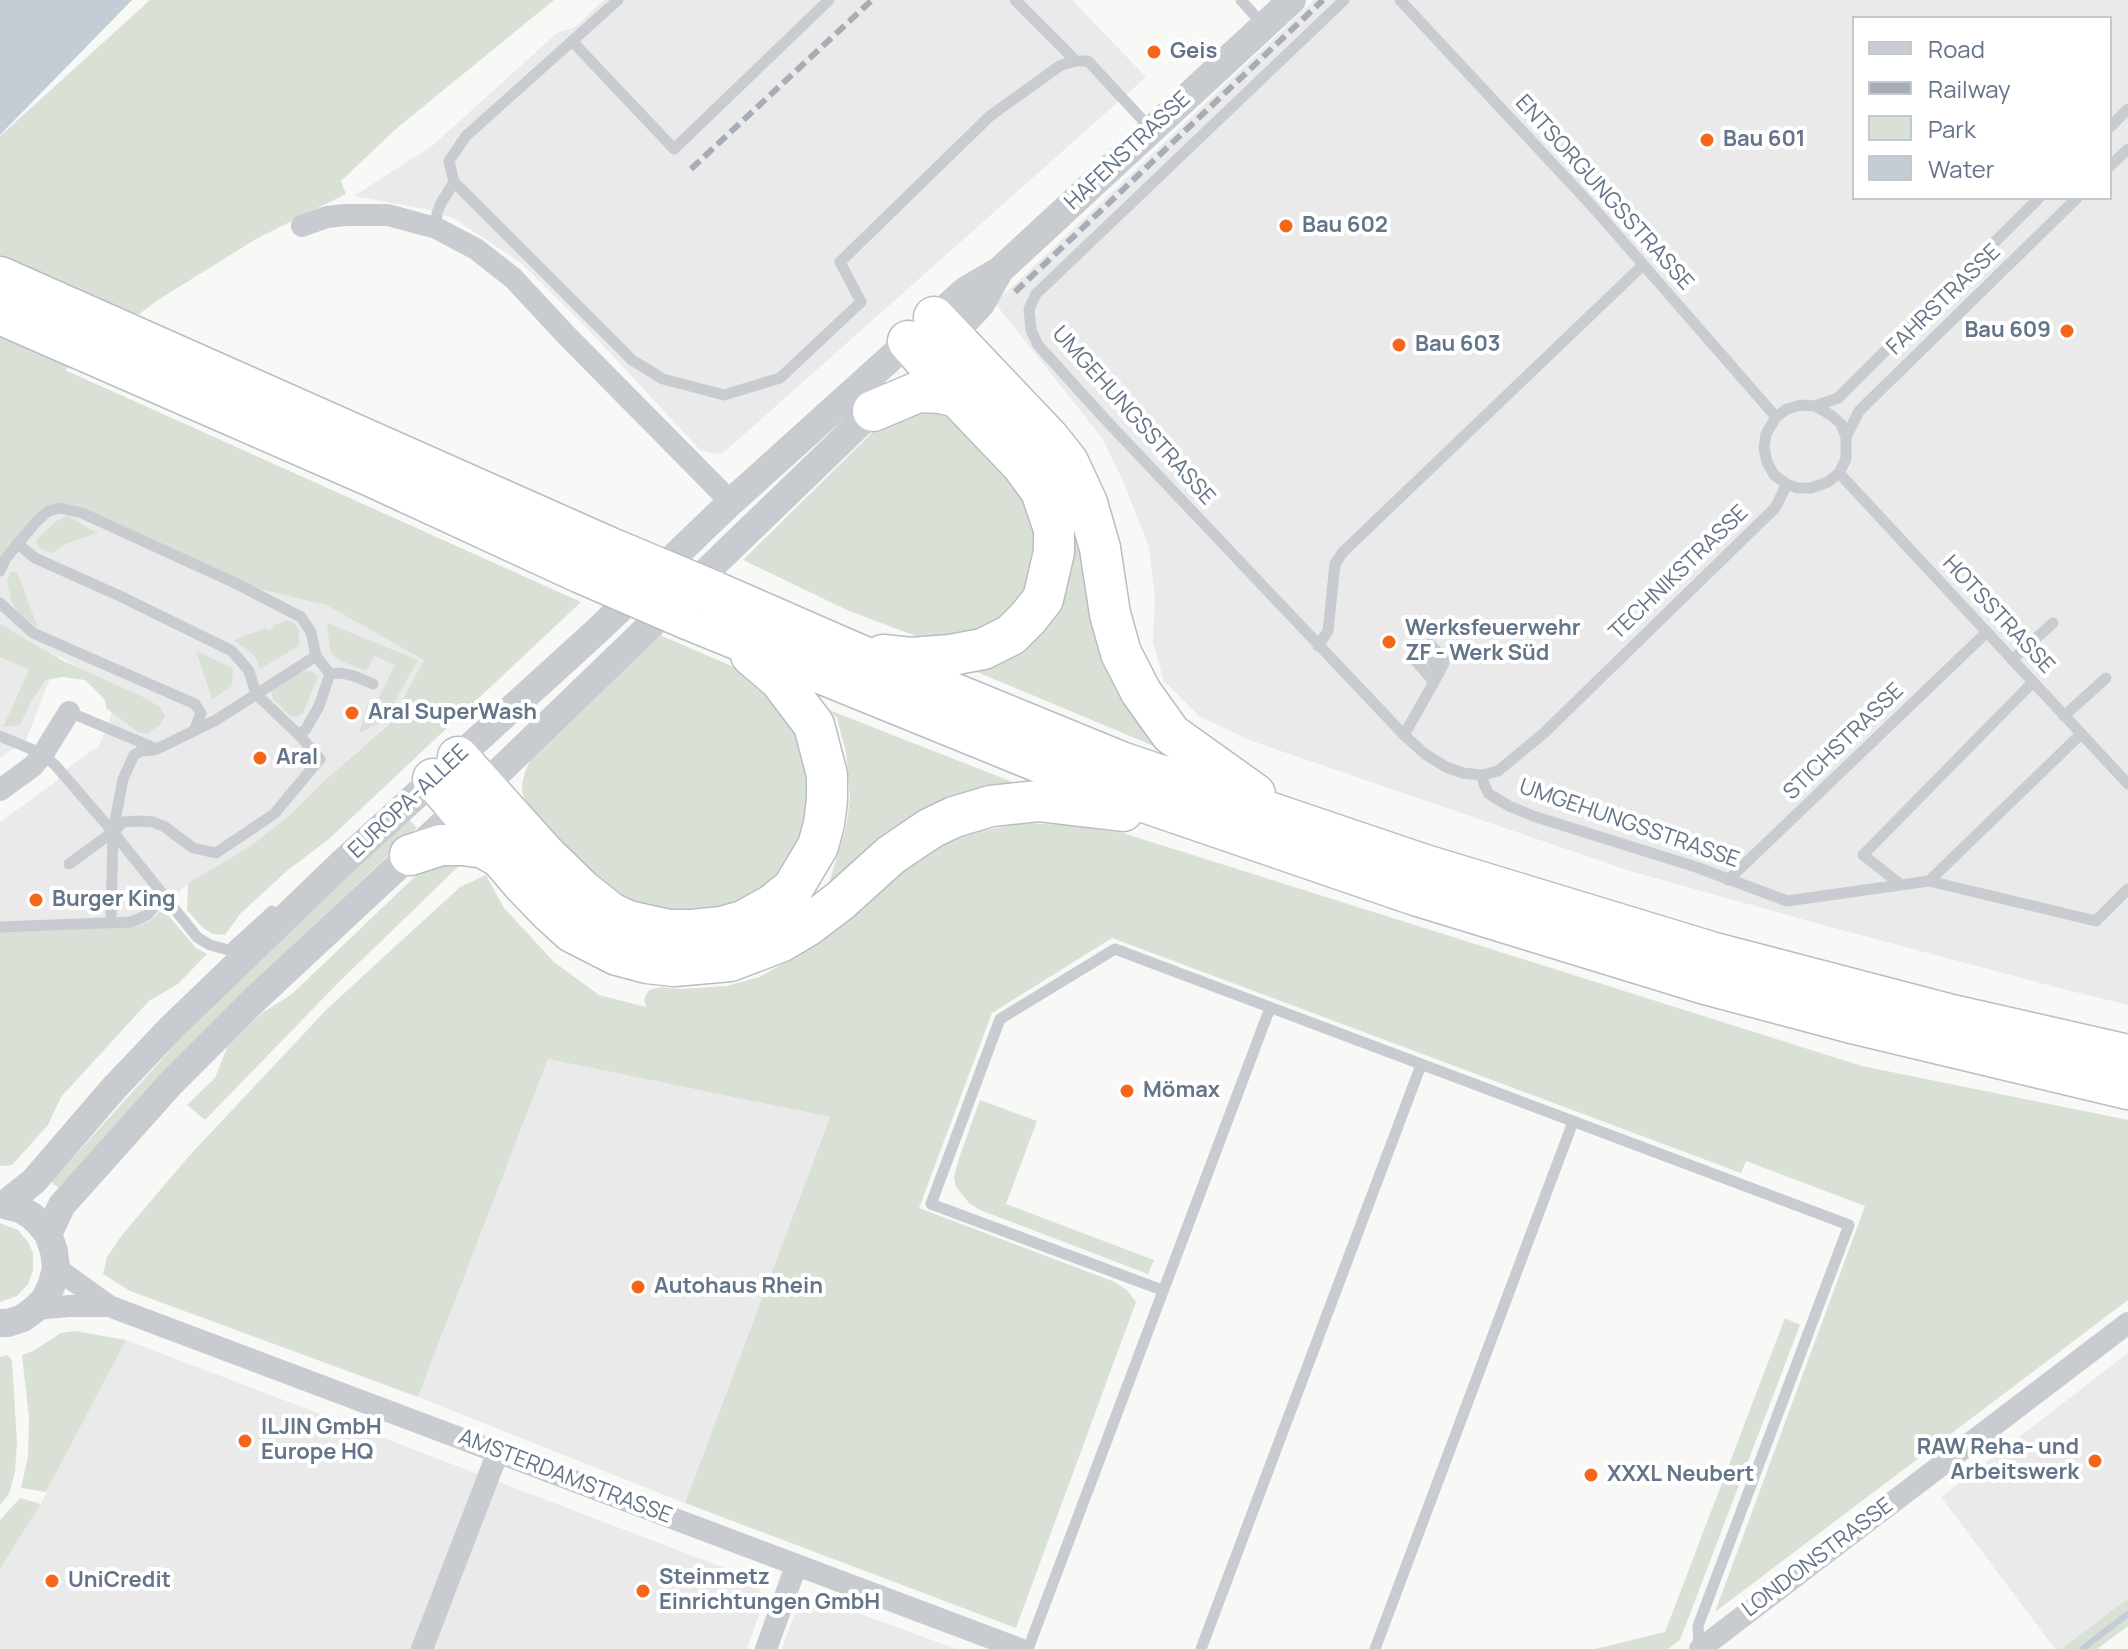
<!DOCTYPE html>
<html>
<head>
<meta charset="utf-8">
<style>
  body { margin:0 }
  #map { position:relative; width:2128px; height:1649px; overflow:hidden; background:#f8f9f6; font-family:Manrope,sans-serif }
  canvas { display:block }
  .legend { position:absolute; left:1852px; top:16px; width:260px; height:184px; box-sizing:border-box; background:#fff; border:2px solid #c1c8d0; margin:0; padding:10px 14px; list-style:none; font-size:24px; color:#64758a }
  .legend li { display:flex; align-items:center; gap:16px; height:40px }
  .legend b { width:40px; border:2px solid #c1c8d0 }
</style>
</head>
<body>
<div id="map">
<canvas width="2128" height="1649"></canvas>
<ul class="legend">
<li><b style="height:10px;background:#c8cbd0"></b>Road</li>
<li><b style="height:10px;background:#a7adb4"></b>Railway</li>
<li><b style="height:22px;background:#d9e1d6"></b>Park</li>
<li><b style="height:22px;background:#c4cdd4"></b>Water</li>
</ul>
</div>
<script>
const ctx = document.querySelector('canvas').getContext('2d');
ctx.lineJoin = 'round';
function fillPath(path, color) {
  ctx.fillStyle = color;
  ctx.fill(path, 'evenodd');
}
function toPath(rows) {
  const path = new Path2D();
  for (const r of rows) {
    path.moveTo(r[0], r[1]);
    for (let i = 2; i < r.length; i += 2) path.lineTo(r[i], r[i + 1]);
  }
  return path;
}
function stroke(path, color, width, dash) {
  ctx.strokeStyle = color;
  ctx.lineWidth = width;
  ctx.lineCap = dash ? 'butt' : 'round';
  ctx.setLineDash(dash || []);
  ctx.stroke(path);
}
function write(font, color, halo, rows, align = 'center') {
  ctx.font = font + ' Manrope,sans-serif';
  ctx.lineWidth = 8;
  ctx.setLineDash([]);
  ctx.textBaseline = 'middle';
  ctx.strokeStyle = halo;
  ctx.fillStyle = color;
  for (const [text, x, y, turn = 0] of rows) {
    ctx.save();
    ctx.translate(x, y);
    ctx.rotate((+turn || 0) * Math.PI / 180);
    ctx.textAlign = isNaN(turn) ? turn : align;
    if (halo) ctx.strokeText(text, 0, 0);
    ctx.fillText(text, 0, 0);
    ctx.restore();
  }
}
fillPath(toPath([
  [604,0,1072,0,1146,77,723,453,714,454,700,450,586,327,521,263,455,219,425,209,354,196,432,146,557,33,575,27],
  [1314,0,2128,0,2128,1005,2063,989,1823,925,1630,871,1249,740,1199,716,1164,681,1153,642,1155,599,1149,547,1124,483,1102,438,995,303],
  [1854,18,2110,18,2110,198,1854,198],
  [49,488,326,605,425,660,390,722,324,781,293,812,251,847,188,883,150,921,132,927,0,932,0,822,53,784,70,766,99,746,112,713,102,682,59,656,26,740,0,758,0,505],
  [548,1059,830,1117,685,1503,418,1397],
  [126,1340,751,1578,759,1588,762,1601,761,1609,747,1649,0,1649,0,1569,41,1504,52,1480],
  [2128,1353,2128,1598,2061,1649,2055,1649,1941,1497],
  [828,1602,956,1649,782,1649,794,1616,801,1607,810,1604]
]), '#e9eae9');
fillPath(toPath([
  [150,0,554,0,397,128,341,181,346,194,256,239,158,300,65,370,581,602,329,839,288,870,241,913,225,935,213,934,203,928,187,910,188,883,251,846,293,812,324,781,390,723,424,660,326,605,235,583,72,505,32,525,2,564,0,578,0,136],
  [930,398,1014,471,1044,557,1006,623,929,641,849,611,743,560,894,411],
  [1068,495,1168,752,958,664,998,655],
  [68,516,97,533,65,544,52,553,39,548,36,541,40,536,58,520],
  [11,572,17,572,38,628,19,613,11,601,7,580],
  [288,620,295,624,299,631,299,646,260,669,255,656,234,640,266,628,268,631,273,629,273,626],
  [327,623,418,660,384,721,359,733,368,703,375,705,395,665,375,656,366,671,341,661,333,655,330,651],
  [0,624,57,658,145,698,160,707,165,716,160,725,147,734,138,732,106,708,105,700,85,680,63,677,46,680,31,701,20,725,3,727,29,670,0,657],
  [660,635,736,668,766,688,803,736,814,818,768,891,708,917,638,907,618,894,594,876,569,851,527,803,523,795,522,784,525,772,531,759],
  [196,651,233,668,232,686,212,699],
  [306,670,313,672,318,677,303,713,296,717,289,715,273,699,271,692,274,686],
  [829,710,1038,792,828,886,846,828,850,797,846,753,837,718],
  [407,817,417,828,291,947,187,1051,63,1191,51,1182,191,1027],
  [1023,823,1068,825,1123,833,1862,1066,2128,1120,2128,1300,1715,1612,1865,1206,1746,1161,1741,1173,1112,938,992,1013,919,1208,1115,1282,1128,1291,1136,1302,1016,1628,685,1503,830,1117,548,1059,418,1397,130,1291,103,1274,107,1257,122,1235,189,1156,327,1009,460,887,486,875,504,908,554,962,599,995,646,1007,644,999,649,990,661,987,679,989,727,986,759,977,794,958,835,929,924,854,971,833],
  [464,861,339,982,205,1120,187,1105,215,1078,228,1045,262,1013,292,994,428,864],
  [163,909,196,948,207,954,178,984,149,1001,61,1097,48,1125,12,1165,0,1166,0,932,132,927,150,921],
  [980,1100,1037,1121,1006,1204,1154,1260,1148,1274,980,1210,969,1203,956,1187,954,1177,959,1158],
  [0,1223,18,1230,28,1242,33,1253,33,1270,28,1284,17,1296,0,1302],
  [1785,1318,1800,1325,1680,1640,1668,1649,1595,1649,1665,1632],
  [75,1331,126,1340,46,1492,21,1488,28,1456,29,1418,22,1355,33,1351,61,1333],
  [8,1355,12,1361,17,1442,15,1472,9,1494,0,1505,0,1357],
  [20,1498,41,1504,0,1569,0,1520],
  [2128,1598,2128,1626,2097,1649,2061,1649]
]), '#d9e1d6');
fillPath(toPath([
  [0,0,132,0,0,135]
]), '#c4cdd4');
stroke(toPath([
  [2082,1649,2128,1614]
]), '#c4cdd4', 6);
const motorway = toPath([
  [0,277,606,546],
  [0,314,373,477,581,573],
  [934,317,1049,438,1068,462,1087,503,1100,548,1110,614,1121,653,1141,692,1171,734,1255,794],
  [873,411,918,392,941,393,957,397],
  [711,590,855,653,1121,762,1425,865,1711,952,1952,1015,2128,1055],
  [685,618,1103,788,1418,896,1705,984,1848,1022,2128,1089],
  [883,655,911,658,951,655,983,649,1011,635,1028,618,1043,599,1054,552,1054,529,1041,491,1022,465,957,397,908,341],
  [458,757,545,854,582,890,611,913,628,921,669,930,692,930,722,927,743,921,772,905,793,888,818,846,824,824,827,800,827,775,814,725,780,680,751,655],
  [433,779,523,884,551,913,572,932,617,955,647,963,674,966,730,961,780,942,807,926,840,901,891,855,913,840,931,828,954,817,991,806,1038,801,1123,811],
  [410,855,441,845,464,845,484,848,501,858]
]);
stroke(motorway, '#babdc1', 43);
stroke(toPath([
  [618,0,466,136,449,161,454,182,632,360,663,379,724,395,780,378,861,302,840,262,990,116,1061,65,1076,61,1088,61,1151,129],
  [1015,0,1076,61],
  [1241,0,1264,26],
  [1344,0,1036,294,1029,309,1031,330,1038,345,1103,417,1404,735,1425,754,1446,767,1463,773,1482,775,1498,771,1544,733,1775,508,1787,484],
  [1400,0,1592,206,1776,417],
  [572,41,674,149,829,0],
  [2110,127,2128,109],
  [2110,166,2128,149],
  [436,228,437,213,441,203,454,182],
  [1815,406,1831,415,1841,424,1846,437,1846,459,1839,473,1828,482,1811,488,1797,488,1787,484,1774,475,1767,462,1764,448,1766,434,1776,417,1787,409,1801,405,1815,406,1838,398,2039,198],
  [1846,437,1859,411,2077,198],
  [1839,473,2128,784],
  [17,543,35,558,122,597,232,651,249,671,256,694,299,735,320,759,274,814,216,853,193,848,165,827,153,822,138,821,123,822,113,832,69,864],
  [0,571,6,558,36,522,48,511,60,508,82,513,235,583,301,617,311,632,316,656,330,674,319,706,306,729,299,735],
  [0,603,33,633,195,704,201,713,194,731],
  [1430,644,1443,658,1444,663,1434,682],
  [1318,646,1328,631,1335,564,1343,552,1643,265],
  [1423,651,1439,671],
  [2012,660,2053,623],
  [330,674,341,673,354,676,373,684],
  [69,712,157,749,216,720,316,656],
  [2064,716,2106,678],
  [1404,735,1434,682,1414,659],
  [0,736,43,754,56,766,113,832,197,937,210,945,229,950,272,911],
  [1482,775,1484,784,1489,794,1509,806,1533,816,1696,867,1787,901,1929,881,2096,921,2128,889],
  [1728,880,1987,632],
  [1929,881,2081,734],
  [1900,884,1863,855,2033,682],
  [111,921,113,832,123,779,134,755,141,751,154,750],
  [0,927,131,922,147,915,164,895],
  [1162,1290,931,1204,1000,1019,1115,949,1849,1225,1698,1626,1699,1649],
  [1028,1649,1270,1008],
  [1201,1649,1421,1065],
  [1375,1649,1573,1122]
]), '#c8cbd0', 11);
stroke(toPath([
  [302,226,327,217,345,215,388,215,436,228,476,249,513,278,568,337,731,502],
  [0,790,33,766,43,754,69,712],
  [56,1268,109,1306,1020,1649],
  [35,1309,69,1306,109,1306],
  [422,1649,498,1452],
  [766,1649,796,1566],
  [1700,1649,2128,1323]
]), '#c8cbd0', 22);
stroke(toPath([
  [940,347,981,304,1000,270],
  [0,1204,20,1209,32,1216,39,1223,48,1234,54,1251,56,1268,52,1284,45,1299,35,1309,23,1318,8,1323,0,1323],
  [5,1204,34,1181,114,1088,172,1027,343,862,598,630,731,502,966,290,1000,270,1292,0],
  [48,1234,62,1205,172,1082,251,1003,483,787,886,398]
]), '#c8cbd0', 28);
stroke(motorway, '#fff', 40);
stroke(toPath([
  [691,169,872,0],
  [1015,292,1323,0]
]), '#a7adb4', 6, [12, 6]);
const motorwayBridge = toPath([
  [606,546,711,590],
  [581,573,685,618]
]);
stroke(motorwayBridge, '#babdc1', 43, []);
stroke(motorwayBridge, '#fff', 40);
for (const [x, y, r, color] of [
  [1154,52,8,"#f5661a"],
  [1707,140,8,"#f5661a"],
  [1286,226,8,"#f5661a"],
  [2067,331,8,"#f5661a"],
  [1399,345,8,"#f5661a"],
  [1389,642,8,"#f5661a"],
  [352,713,8,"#f5661a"],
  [260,758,8,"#f5661a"],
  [36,900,8,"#f5661a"],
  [1127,1091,8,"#f5661a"],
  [638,1287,8,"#f5661a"],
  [245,1441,8,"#f5661a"],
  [2095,1461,8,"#f5661a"],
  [1591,1475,8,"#f5661a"],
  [52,1581,8,"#f5661a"],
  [643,1591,8,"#f5661a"]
]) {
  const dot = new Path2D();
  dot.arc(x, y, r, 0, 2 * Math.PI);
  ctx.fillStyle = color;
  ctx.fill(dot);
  stroke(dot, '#fff', 3);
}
write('bold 22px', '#64758a', '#fff', [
  ["Geis",1170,52],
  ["Bau 601",1723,140],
  ["Bau 602",1302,226],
  ["Bau 609",2051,331,"right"],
  ["Bau 603",1415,345],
  ["Werksfeuerwehr",1405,629],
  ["ZF - Werk Süd",1405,654],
  ["Aral SuperWash",368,713],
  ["Aral",276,758],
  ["Burger King",52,900],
  ["Mömax",1143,1091],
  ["Autohaus Rhein",654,1287],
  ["ILJIN GmbH",261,1428],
  ["Europe HQ",261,1453],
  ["RAW Reha- und",2079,1448,"right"],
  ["Arbeitswerk",2079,1473,"right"],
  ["XXXL Neubert",1607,1475],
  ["Steinmetz",659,1578],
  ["Einrichtungen GmbH",659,1603],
  ["UniCredit",68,1581]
], 'left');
write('22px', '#64758a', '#fff', [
  ["HAFENSTRASSE",1128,151,-43],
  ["ENTSORGUNGSSTRASSE",1604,193,48],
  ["FAHRSTRASSE",1944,300,-44],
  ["UMGEHUNGSSTRASSE",1133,416,48],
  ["TECHNIKSTRASSE",1679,573,-44],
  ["HOTSSTRASSE",1998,615,47],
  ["STICHSTRASSE",1844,742,-44],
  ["EUROPA-ALLEE",409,802,-43],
  ["UMGEHUNGSSTRASSE",1629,824,19],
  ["AMSTERDAMSTRASSE",565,1477,21],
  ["LONDONSTRASSE",1818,1558,-37]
]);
</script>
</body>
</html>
